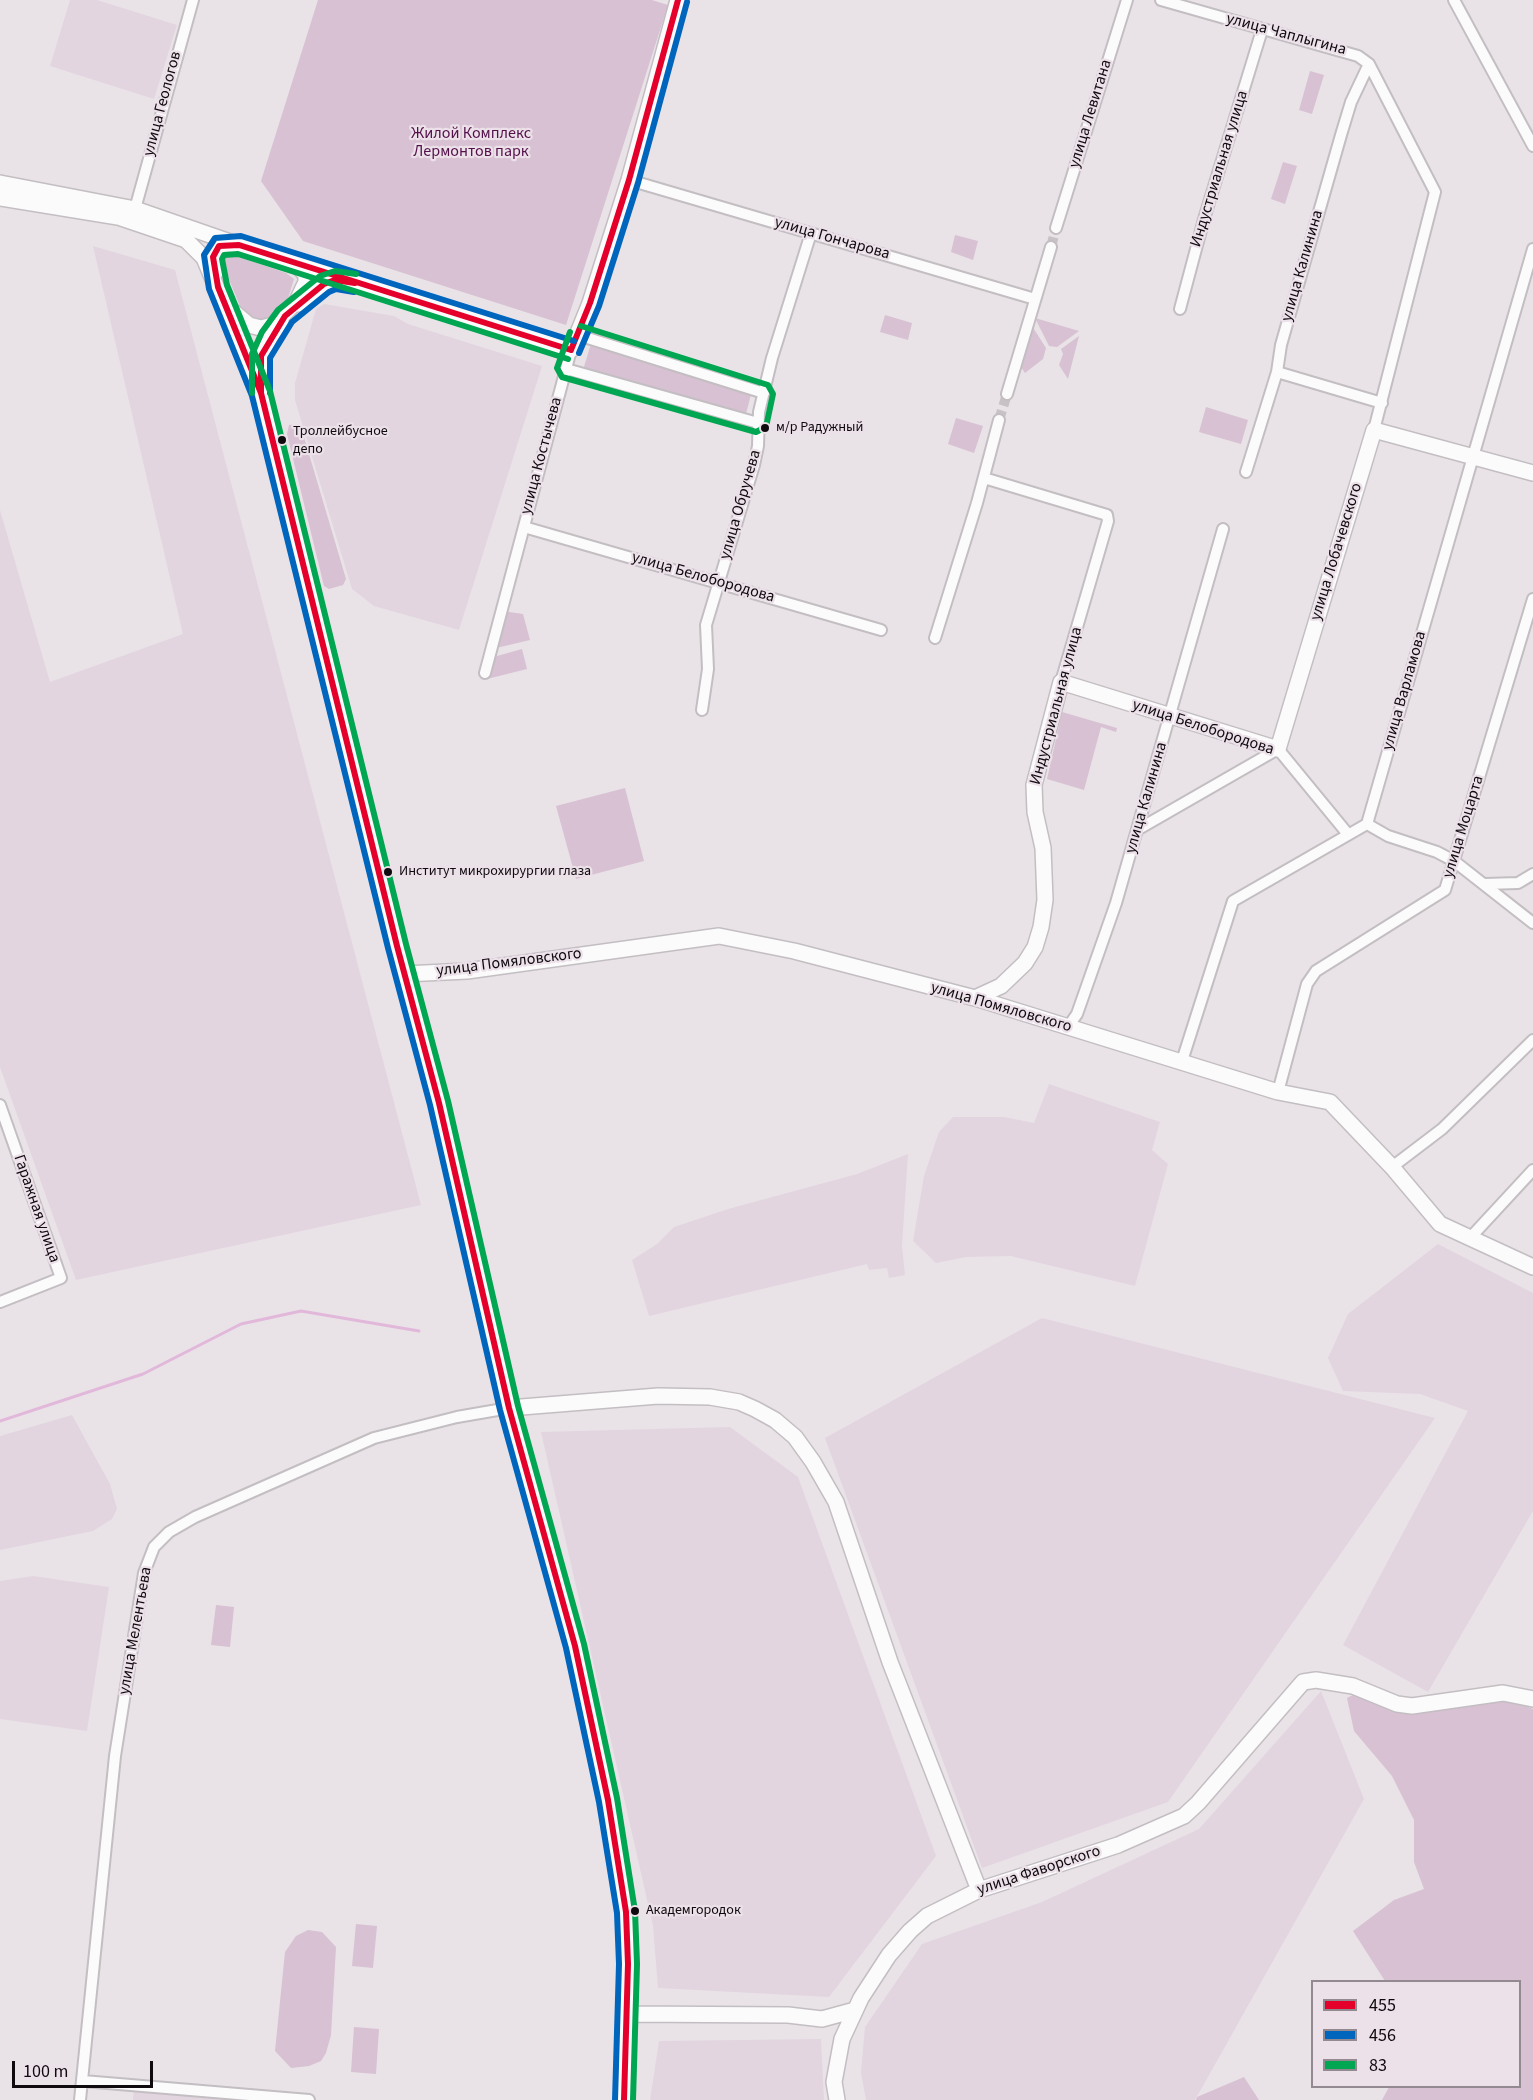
<!DOCTYPE html>
<html>
<head>
<meta charset="utf-8">
<style>
  body { margin:0 }
  #map { position:relative; width:1533px; height:2100px; overflow:hidden; background:#e9e3e8; font-family:"Source Sans 3",sans-serif }
  canvas { display:block }
  .legend { position:absolute; left:1311px; top:1980px; width:210px; height:108px; box-sizing:border-box; background:#ece0e9; border:2px solid #938a91; margin:0; padding:8px 10px; list-style:none; font-size:18px; color:#0e0a0d }
  .legend li { display:flex; align-items:center; gap:12px; height:30px }
  .legend b { width:30px; border:2px solid #938a91 }
  .scale { position:absolute; left:12px; top:2061px; width:141px; height:27px; box-sizing:border-box; border:3px solid #0e0a0d; border-top:0; padding-left:8px; font-size:18px; line-height:21px; white-space:nowrap; color:#0e0a0d; -webkit-text-stroke:4px #ece0e9; paint-order:stroke }
</style>
</head>
<body>
<div id="map">
<canvas width="1533" height="2100"></canvas>
<ul class="legend">
<li><b style="height:8px;background:#e4002b"></b>455</li>
<li><b style="height:8px;background:#0065bd"></b>456</li>
<li><b style="height:8px;background:#00a651"></b>83</li>
</ul>
<div class="scale">100 m</div>
</div>
<script>
const ctx = document.querySelector('canvas').getContext('2d');
ctx.lineJoin = 'round';
function fillPath(path, color) {
  ctx.fillStyle = color;
  ctx.fill(path, 'evenodd');
}
function toPath(rows) {
  const path = new Path2D();
  for (const r of rows) {
    path.moveTo(r[0], r[1]);
    for (let i = 2; i < r.length; i += 2) path.lineTo(r[i], r[i + 1]);
  }
  return path;
}
function stroke(path, color, width, dash) {
  ctx.strokeStyle = color;
  ctx.lineWidth = width;
  ctx.lineCap = dash ? 'butt' : 'round';
  ctx.setLineDash(dash || []);
  ctx.stroke(path);
}
function write(font, color, halo, rows, align = 'center') {
  ctx.font = font + ' "Source Sans 3",sans-serif';
  ctx.lineWidth = 4.5;
  ctx.setLineDash([]);
  ctx.textBaseline = 'middle';
  ctx.strokeStyle = halo;
  ctx.fillStyle = color;
  for (const [text, x, y, turn = 0] of rows) {
    ctx.save();
    ctx.translate(x, y);
    ctx.rotate((+turn || 0) * Math.PI / 180);
    ctx.textAlign = isNaN(turn) ? turn : align;
    if (halo) ctx.strokeText(text, 0, 0);
    ctx.fillText(text, 0, 0);
    ctx.restore();
  }
}
fillPath(toPath([
  [70,0,97,0,177,25,154,99,50,66],
  [93,246,175,270,421,1205,76,1280,0,1067,0,510,50,682,183,634],
  [324,304,394,316,408,324,542,366,459,630,374,606,352,589,295,400,295,383,316,309],
  [1049,1084,1160,1122,1152,1150,1168,1164,1135,1286,1011,1256,966,1257,936,1263,913,1241,924,1176,939,1132,953,1117,1004,1117,1034,1123],
  [908,1154,902,1246,905,1275,889,1278,887,1268,869,1270,867,1264,649,1316,632,1260,657,1244,674,1227,728,1209,857,1174],
  [1438,1244,1533,1293,1533,1511,1428,1692,1343,1645,1468,1411,1420,1394,1343,1391,1328,1358,1348,1314],
  [1042,1318,1435,1418,1168,1802,982,1868,825,1438],
  [72,1415,110,1484,117,1509,112,1519,93,1531,0,1550,0,1436],
  [730,1427,798,1477,936,1856,829,1997,658,1988,653,1926,541,1432],
  [33,1576,109,1587,87,1731,0,1719,0,1581],
  [1321,1691,1364,1799,1195,2100,866,2100,861,2073,865,2027,922,1944,1042,1902,1199,1829],
  [821,2039,824,2100,650,2100,659,2041],
  [134,2089,252,2100,133,2100]
]), '#e2d5df');
fillPath(toPath([
  [318,0,652,0,668,5,566,325,303,241,261,181],
  [1310,71,1324,75,1312,114,1299,110],
  [1283,162,1297,166,1285,204,1271,199],
  [955,235,978,241,973,260,951,252],
  [230,254,286,273,294,279,285,308,262,322,242,311,226,272,224,255],
  [885,315,912,323,908,340,880,332],
  [1035,318,1079,331,1057,347,1049,346],
  [1032,326,1046,348,1043,359,1025,373,1021,367],
  [1079,336,1068,379,1059,365,1063,354,1061,349],
  [593,337,754,383,742,429,580,380],
  [1206,407,1248,420,1241,444,1199,432],
  [956,418,983,426,974,453,948,444],
  [296,424,301,427,346,579,343,585,329,589,324,586,287,434,289,425],
  [502,611,523,614,530,640,492,649],
  [522,649,527,669,487,679,490,658],
  [1062,712,1117,728,1116,732,1101,727,1084,790,1047,779],
  [625,788,644,861,576,879,556,806],
  [216,1605,234,1607,230,1647,211,1645],
  [1364,1689,1411,1712,1481,1700,1516,1701,1533,1709,1533,2100,1382,2100,1389,2087,1520,2086,1520,1982,1385,1981,1353,1931,1394,1900,1424,1889,1414,1862,1414,1820,1392,1776,1354,1731,1347,1698],
  [356,1924,377,1926,373,1968,352,1966],
  [308,1930,322,1932,336,1947,331,2035,326,2053,321,2061,309,2066,291,2068,275,2051,285,1952,296,1936],
  [354,2027,379,2029,376,2074,351,2072],
  [1244,2077,1259,2100,1196,2100,1197,2097]
]), '#d7c1d2');
stroke(toPath([
  [0,1421,143,1374,241,1324,301,1311,419,1331]
]), '#e2b8da', 3);
stroke(toPath([
  [1051,247,1056,228],
  [999,420,1007,394]
]), '#c8c2c7', 10, [10, 5]);
const street = toPath([
  [1161,0,1358,56,1369,64,1435,192,1374,430],
  [1454,0,1533,146],
  [629,180,1035,299],
  [135,209,193,0],
  [1056,228,1127,0],
  [1180,309,1204,219,1262,30],
  [578,335,764,393],
  [566,369,758,423],
  [1277,372,1382,403],
  [1007,394,1051,247],
  [1246,472,1277,372,1281,345,1341,135,1351,102,1369,64],
  [984,478,1107,515,1108,521,1061,682],
  [524,527,881,630],
  [935,638,977,503,999,420],
  [485,673,571,350],
  [702,710,708,669,706,625,754,465,758,446,759,412,772,358,811,233],
  [1367,824,1388,836,1437,852,1454,861,1533,923],
  [1137,830,1278,749,1347,833],
  [1485,884,1518,883,1533,874],
  [1068,1027,1077,1014,1116,903,1223,529],
  [1182,1061,1233,901,1367,824,1533,249],
  [1278,1092,1307,984,1316,971,1445,890,1533,599],
  [0,1105,61,1278,0,1302],
  [1392,1167,1442,1129,1533,1040],
  [1470,1238,1533,1170],
  [83,2081,309,2100],
  [80,2100,115,1756,144,1573,154,1547,169,1532,195,1517,374,1438,457,1417,509,1408]
]);
const secondary = toPath([
  [0,183,135,209,233,243],
  [0,198,118,217,186,240,204,258,261,393,397,946,439,1103,509,1408,575,1646,608,1800,626,1912,628,1964,624,2100],
  [215,273,213,257,215,251,225,244,239,245,571,350,590,303,629,180,678,0],
  [298,304,324,284,342,281],
  [230,309,249,325,261,328,273,325,297,301,306,282,306,275,297,265],
  [261,387,261,356,270,337,281,321],
  [404,974,467,971,719,936,794,951,975,998,1278,1092,1330,1102,1392,1167,1440,1224,1533,1267],
  [975,998,1001,986,1025,963,1035,947,1041,927,1045,900,1043,848,1035,812,1034,785,1061,682,1278,749,1374,430,1533,473],
  [509,1408,658,1396,710,1397,739,1402,755,1409,775,1420,795,1437,813,1462,836,1502,890,1662,979,1890],
  [628,2014,788,2015,822,2019,855,2010],
  [837,2100,834,2082,842,2039,861,1998,889,1955,910,1931,927,1916,979,1890,1118,1845,1184,1816,1198,1803,1303,1682,1316,1680,1353,1686,1397,1704,1412,1706,1503,1693,1533,1699]
]);
stroke(street, '#c3bec2', 14);
stroke(secondary, '#c3bec2', 18);
stroke(street, '#fcfbfc', 10);
stroke(secondary, '#fcfbfc', 15);
stroke(toPath([
  [571,350,239,245,219,246,213,257,218,287,261,393,397,946,439,1103,509,1408,575,1646,608,1800,626,1912,628,1964,624,2100],
  [571,350,590,303,629,180,678,0],
  [261,393,261,356,285,316,324,284,335,280,355,283]
]), '#e4002b', 6);
stroke(toPath([
  [574,341,241,236,215,238,204,255,209,289,252,396,388,948,430,1105,500,1410,566,1648,599,1802,617,1913,619,1964,615,2100],
  [579,353,599,306,638,183,687,2],
  [270,393,270,358,292,322,329,292,336,289,354,292]
]), '#0065bd', 6);
stroke(toPath([
  [570,332,557,368,562,377,756,432,766,427,773,394,768,385,581,326],
  [568,359,238,254,224,255,222,259,227,285,270,391,406,944,448,1101,518,1406,584,1644,617,1798,635,1911,637,1964,633,2100],
  [252,393,252,354,262,332,278,310,320,276,335,271,356,274]
]), '#00a651', 6);
for (const [x, y, r, color] of [
  [765,428,5,"#0e0a0d"],
  [282,440,5,"#0e0a0d"],
  [388,872,5,"#0e0a0d"],
  [635,1911,5,"#0e0a0d"]
]) {
  const dot = new Path2D();
  dot.arc(x, y, r, 0, 2 * Math.PI);
  ctx.fillStyle = color;
  ctx.fill(dot);
  stroke(dot, '#ece0e9', 2);
}
write('14px', '#0e0a0d', '#ece0e9', [
  ["м/р Радужный",776,428],
  ["Троллейбусное",293,432],
  ["депо",293,450],
  ["Институт микрохирургии глаза",399,872],
  ["Академгородок",646,1911]
], 'left');
write('16px', '#0e0a0d', '#ece0e9', [
  ["улица Чаплыгина",1286,35,15],
  ["улица Геологов",163,104,-75],
  ["улица Левитана",1091,114,-73],
  ["Индустриальная улица",1220,169,-73],
  ["улица Гончарова",832,239,16],
  ["улица Калинина",1303,266,-74],
  ["улица Костычева",542,456,-75],
  ["улица Обручева",741,505,-74],
  ["улица Лобачевского",1337,552,-73],
  ["улица Белобородова",703,578,16],
  ["улица Варламова",1405,691,-74],
  ["Индустриальная улица",1057,706,-75],
  ["улица Белобородова",1203,728,18],
  ["улица Калинина",1147,798,-74],
  ["улица Моцарта",1464,827,-73],
  ["улица Помяловского",509,963,-7],
  ["улица Помяловского",1001,1008,16],
  ["Гаражная улица",36,1209,71],
  ["улица Мелентьева",136,1631,-80],
  ["улица Фаворского",1039,1871,-18]
]);
write('16px', '#53104a', '#ece0e9', [
  ["Жилой Комплекс",471,134],
  ["Лермонтов парк",471,152]
]);
</script>
</body>
</html>
